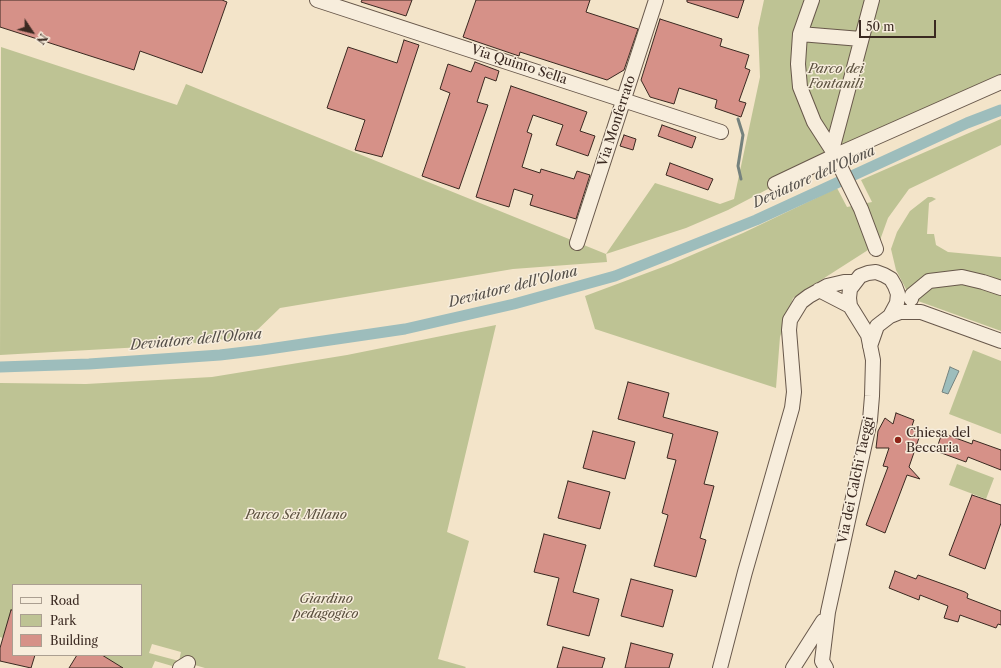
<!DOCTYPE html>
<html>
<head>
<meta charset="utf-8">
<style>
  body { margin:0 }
  #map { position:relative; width:1001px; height:668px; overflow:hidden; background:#f3e4c9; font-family:"Libre Caslon Text",serif }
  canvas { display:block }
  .legend { position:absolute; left:12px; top:584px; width:130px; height:72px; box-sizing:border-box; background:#f7eddc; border:1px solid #ab9f91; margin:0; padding:5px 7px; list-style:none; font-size:12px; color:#3a2921 }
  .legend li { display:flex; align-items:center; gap:8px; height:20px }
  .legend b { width:20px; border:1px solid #ab9f91 }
  .north { position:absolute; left:12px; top:12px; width:40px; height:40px; -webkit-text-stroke:3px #f7eddc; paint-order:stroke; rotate:125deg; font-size:11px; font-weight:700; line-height:16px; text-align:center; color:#3a2921 }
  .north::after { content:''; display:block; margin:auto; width:14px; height:18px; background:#3a2921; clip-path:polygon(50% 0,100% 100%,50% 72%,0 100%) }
  .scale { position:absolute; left:859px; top:20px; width:77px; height:18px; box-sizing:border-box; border:2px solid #3a2921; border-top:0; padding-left:5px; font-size:12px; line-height:14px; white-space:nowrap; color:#3a2921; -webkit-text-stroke:3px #f7eddc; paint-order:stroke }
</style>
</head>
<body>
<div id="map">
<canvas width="1001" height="668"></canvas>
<ul class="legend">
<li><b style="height:5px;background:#f7eddc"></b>Road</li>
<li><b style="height:11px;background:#bec394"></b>Park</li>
<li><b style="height:11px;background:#d69188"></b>Building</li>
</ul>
<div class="north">N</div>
<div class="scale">50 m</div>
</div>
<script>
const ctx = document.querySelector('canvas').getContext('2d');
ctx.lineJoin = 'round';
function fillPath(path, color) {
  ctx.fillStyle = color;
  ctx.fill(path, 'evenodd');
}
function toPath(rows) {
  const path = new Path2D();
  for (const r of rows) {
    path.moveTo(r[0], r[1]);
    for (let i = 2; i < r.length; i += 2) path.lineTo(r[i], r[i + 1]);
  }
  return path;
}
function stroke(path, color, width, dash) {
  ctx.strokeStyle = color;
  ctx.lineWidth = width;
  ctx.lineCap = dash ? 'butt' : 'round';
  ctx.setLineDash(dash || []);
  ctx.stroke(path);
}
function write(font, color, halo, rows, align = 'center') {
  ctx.font = font + ' "Libre Caslon Text",serif';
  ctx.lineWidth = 3;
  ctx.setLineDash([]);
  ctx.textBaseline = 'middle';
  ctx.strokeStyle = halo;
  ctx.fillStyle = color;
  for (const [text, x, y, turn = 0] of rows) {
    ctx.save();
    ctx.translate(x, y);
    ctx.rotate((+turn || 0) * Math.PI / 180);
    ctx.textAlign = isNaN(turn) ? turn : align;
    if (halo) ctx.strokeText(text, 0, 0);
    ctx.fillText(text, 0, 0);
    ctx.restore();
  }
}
fillPath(toPath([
  [764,0,1001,0,1001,89,768,189,728,210,686,228,606,254,607,262,513,269,280,308,251,336,178,345,0,355,1,47,177,105,186,84,606,254,655,183,720,204,734,199,760,77,758,28],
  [1001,119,1001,145,909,189,888,218,879,243,793,298,780,337,776,388,595,329,585,296,671,264,743,233,837,188,847,207,872,202,861,180],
  [928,197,932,197,936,199,929,203,927,234,934,234,936,245,948,252,1001,257,1001,331,918,301,910,296,907,291,896,270,891,249,897,232,910,211],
  [496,325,447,532,469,541,438,659,466,667,465,668,205,668,188,663,179,668,155,661,152,668,113,668,102,655,141,655,141,585,13,585,13,626,7,625,3,638,0,637,0,383,86,384,212,377,347,355],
  [152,644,181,652,179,661,149,653],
  [973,350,1001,361,1001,434,949,414],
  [957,464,994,478,986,499,949,485]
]), '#bec394');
const water = toPath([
  [950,367,959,371,948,394,942,392,950,367]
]);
fillPath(water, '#9dbdbc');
stroke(water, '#75827e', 1);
stroke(toPath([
  [738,119,743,135,738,166,741,179]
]), '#75827e', 3);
stroke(toPath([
  [0,367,89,364,220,355,262,350,405,329,514,304,615,276,756,220,967,123,1001,110]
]), '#9dbdbc', 11);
const building = toPath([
  [0,0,222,0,227,2,202,73,140,51,134,70,0,27,0,0],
  [362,0,412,0,406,16,361,2,362,0],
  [476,0,590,0,586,12,638,29,624,70,607,80,520,52,519,56,463,37,476,0],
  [687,0,744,0,738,18,687,2,687,0],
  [660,19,722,39,720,46,749,55,745,68,750,70,739,101,746,103,741,117,715,108,717,100,679,88,674,104,650,97,641,80,660,19],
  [404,40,419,45,382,157,355,150,365,120,327,108,348,47,397,63,404,40],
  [475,62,499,71,496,81,485,77,477,102,488,105,459,189,422,176,450,93,440,89,448,64,471,72,475,62],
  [511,86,587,112,580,131,595,136,588,156,556,145,563,125,533,115,527,132,532,134,522,167,540,173,541,169,574,179,577,171,590,175,576,219,530,205,533,195,514,189,509,207,476,197,511,86],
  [662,125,696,137,692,148,658,136,662,125],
  [624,135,636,139,633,150,620,146,624,135],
  [670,163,713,179,708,190,666,175,670,163],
  [628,382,669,393,663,417,718,432,704,484,714,486,700,538,706,540,696,577,654,566,668,515,662,513,676,460,667,458,673,434,618,419,628,382],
  [896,413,914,420,911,429,921,432,909,467,920,479,907,475,885,533,866,525,888,467,883,466,889,448,876,448,878,431,885,418,893,424,896,413],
  [593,431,635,442,625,479,583,468,593,431],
  [942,433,972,444,973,440,1001,450,1001,470,968,457,966,462,936,451,942,433],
  [568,481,610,492,600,529,558,518,568,481],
  [972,495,1001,505,1001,523,985,569,949,555,972,495],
  [544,534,586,545,573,592,599,599,589,636,547,625,559,578,534,572,544,534],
  [895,571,916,579,918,575,965,592,968,594,967,598,1001,611,1001,625,998,624,996,628,960,615,958,622,944,618,948,606,920,595,919,600,889,588,895,571],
  [631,579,673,590,663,627,621,616,631,579],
  [11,610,13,610,13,655,35,655,31,668,0,661,0,648,11,610],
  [631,643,673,654,669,668,625,668,631,643],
  [563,647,605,658,602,668,557,668,563,647],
  [77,655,102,655,123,668,69,668,77,655]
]);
fillPath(building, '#d69188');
stroke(building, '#3a2921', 1);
const minor = toPath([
  [317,0,721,132],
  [812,0,800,34,798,64,800,87,814,122,832,150,861,209,876,249],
  [800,34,861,39],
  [832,150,872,0],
  [775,184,834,156,1001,82],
  [577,243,656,0],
  [819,290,850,306],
  [911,299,912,295,929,281,962,277,983,282,1001,288],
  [890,316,900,312,921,312,1001,341],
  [180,668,188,663,186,668],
  [720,668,745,572,792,408,794,392,789,330,790,320,801,302,809,296,827,286,844,282,854,282],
  [793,668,823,621],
  [826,668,822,661,828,612,870,420,872,396,873,360,868,335,850,306,849,298,850,289,860,276,868,273,876,272,884,275,891,279,895,286,898,294,897,303,890,316,877,326,870,346]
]);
stroke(minor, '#68584b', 16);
stroke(minor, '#f7eddc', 14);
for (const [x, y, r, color] of [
  [898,440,4,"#8f2418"]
]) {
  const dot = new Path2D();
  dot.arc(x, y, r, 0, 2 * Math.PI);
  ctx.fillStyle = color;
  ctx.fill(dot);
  stroke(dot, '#f7eddc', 1.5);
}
write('13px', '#3a2921', '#f7eddc', [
  ["Via Quinto Sella",519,65,18],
  ["Via Monferrato",617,121,-72],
  ["Via dei Calchi Taeggi",856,480,-78]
]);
write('italic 13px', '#5b503e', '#f7eddc', [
  ["Parco dei",836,69],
  ["Fontanili",836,84],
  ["Parco Sei Milano",296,515],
  ["Giardino",326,599],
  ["pedagogico",326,614]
]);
write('13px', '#3a2921', '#f7eddc', [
  ["Chiesa del",906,433],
  ["Beccaria",906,448]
], 'left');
write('italic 14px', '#534e48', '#f7eddc', [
  ["Deviatore dell'Olona",814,177,-24],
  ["Deviatore dell'Olona",513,287,-14],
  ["Deviatore dell'Olona",196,340,-5]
]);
</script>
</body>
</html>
